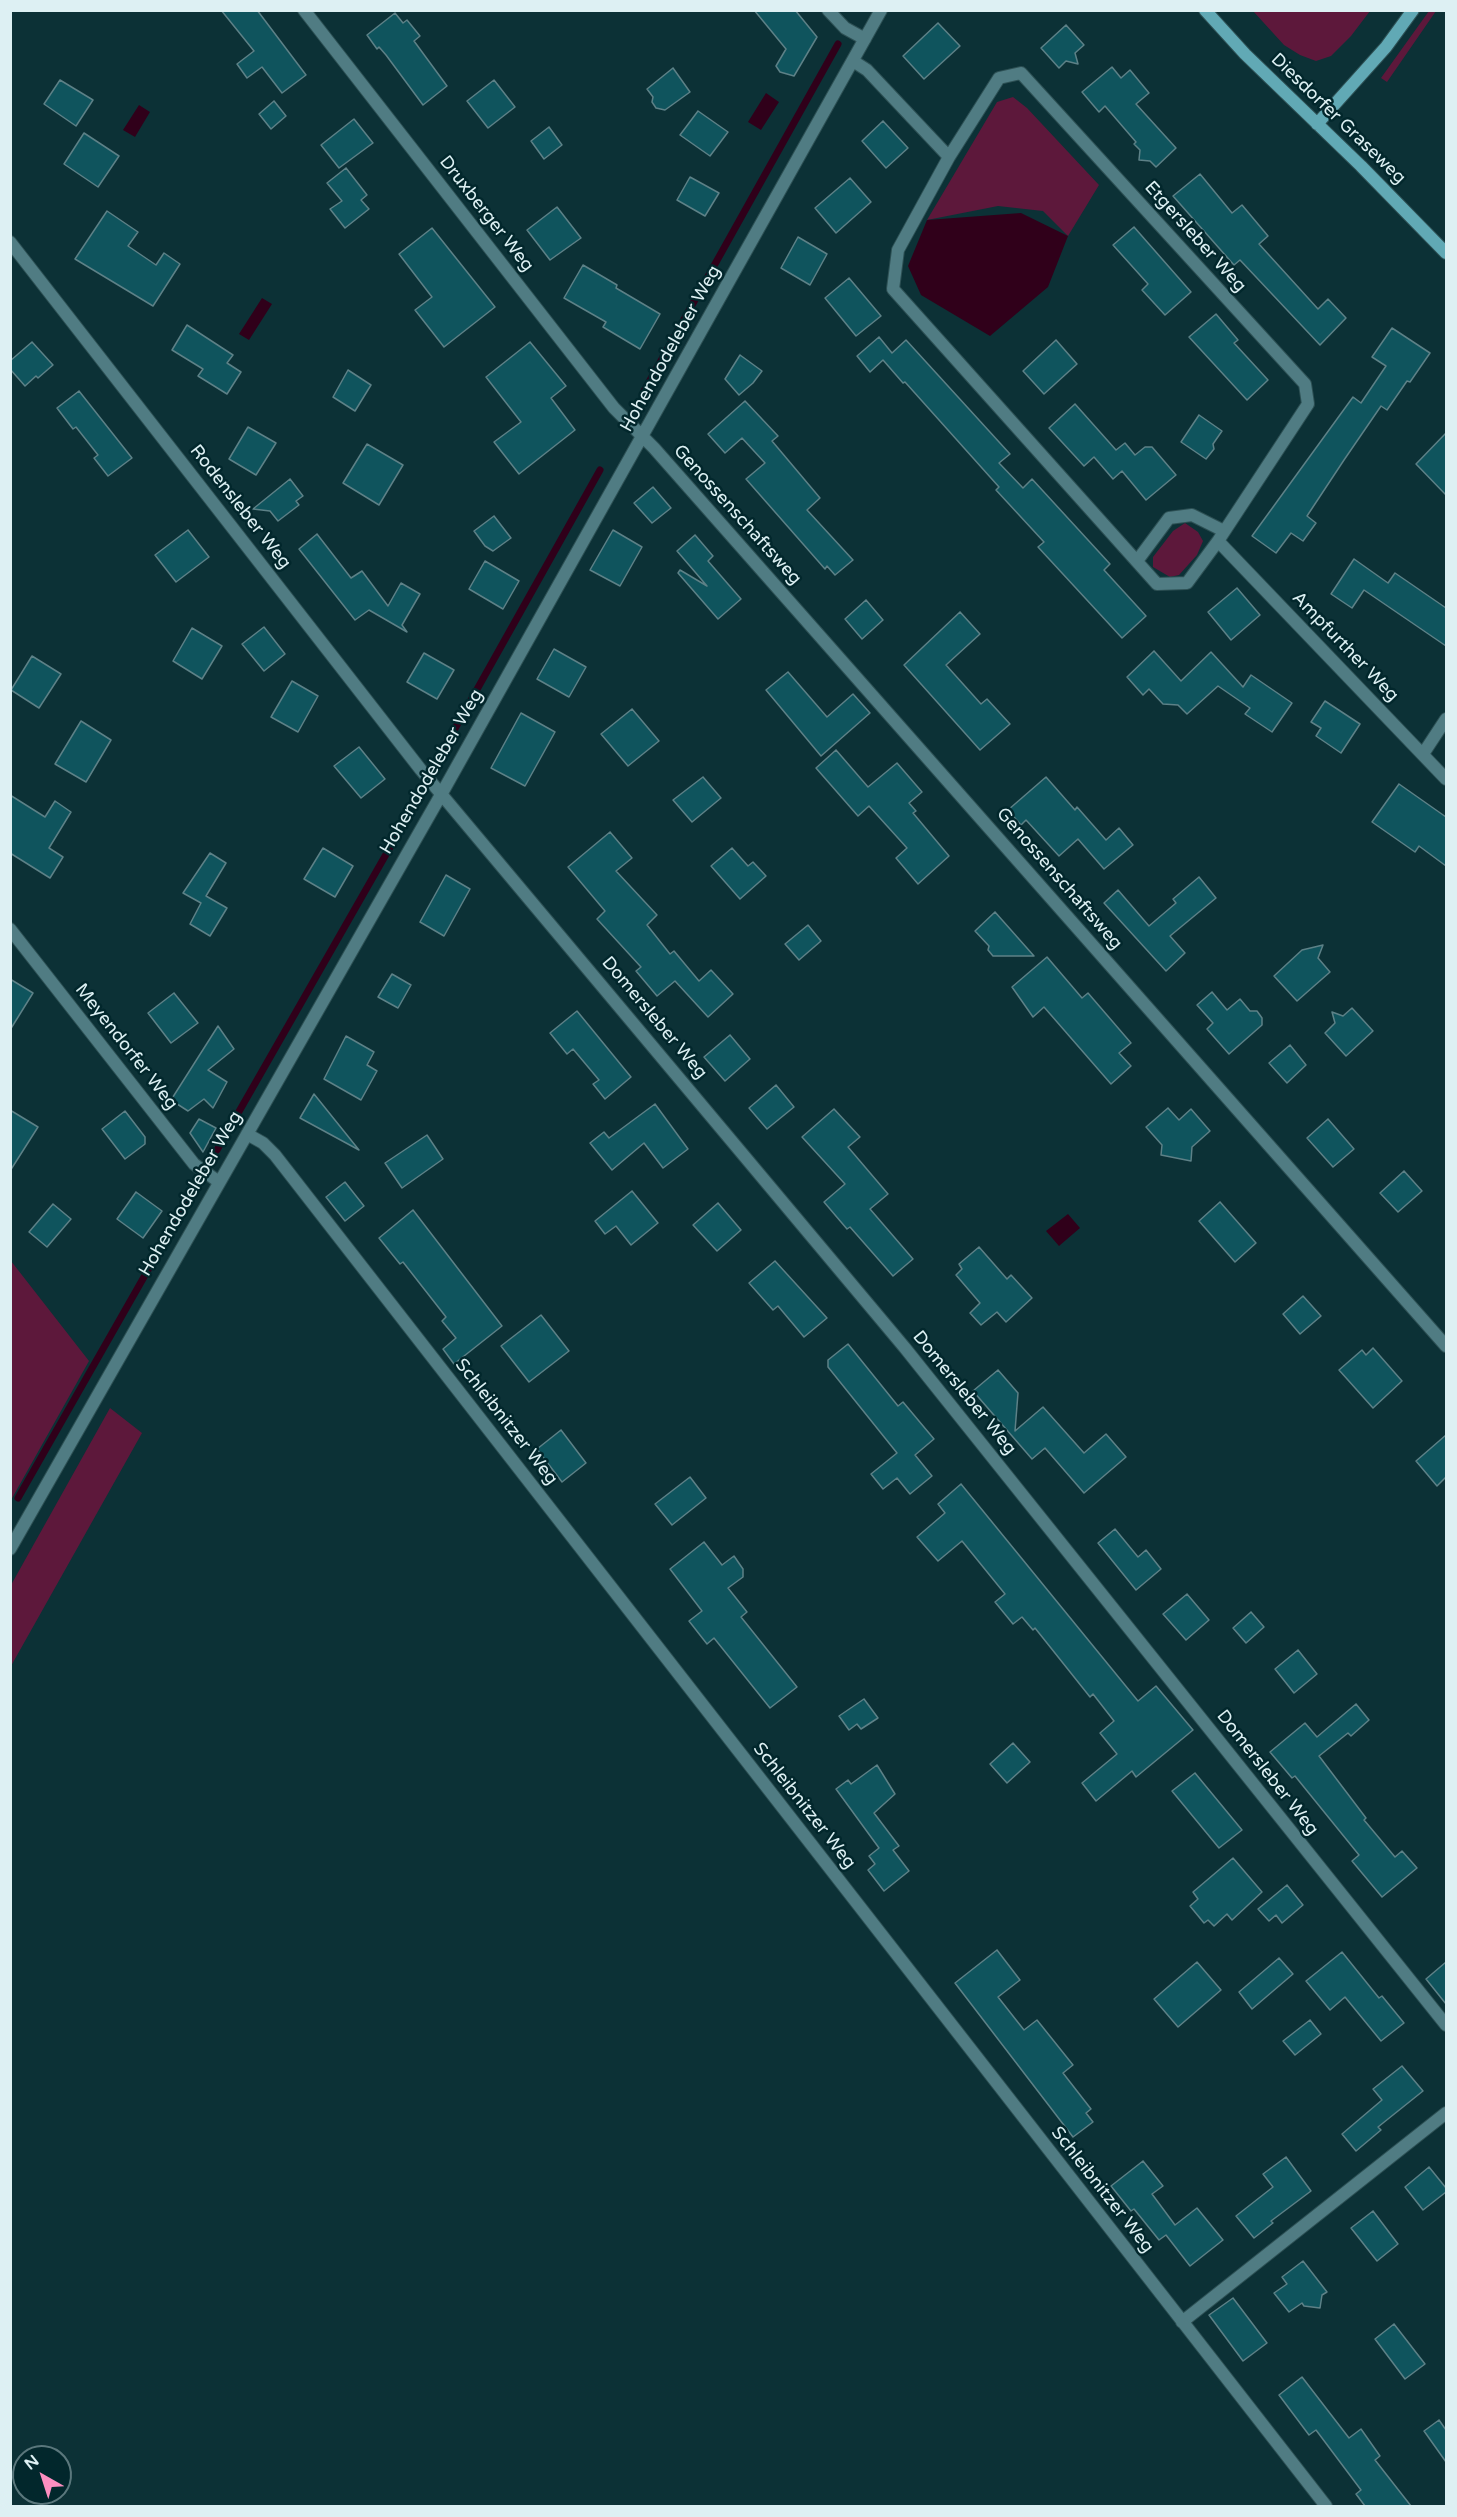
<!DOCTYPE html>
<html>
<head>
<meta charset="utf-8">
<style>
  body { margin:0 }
  #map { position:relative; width:1457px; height:2517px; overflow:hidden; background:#0c3136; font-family:"Varela Round",sans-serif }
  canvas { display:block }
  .frame { position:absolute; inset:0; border:12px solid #ddf0f3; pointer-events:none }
  .north { position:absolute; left:12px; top:2445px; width:60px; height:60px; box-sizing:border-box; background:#02272c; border:2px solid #5a777c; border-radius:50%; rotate:321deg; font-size:16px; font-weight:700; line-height:24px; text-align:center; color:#ddf0f3 }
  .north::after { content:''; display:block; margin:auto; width:21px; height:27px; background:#fd8ec0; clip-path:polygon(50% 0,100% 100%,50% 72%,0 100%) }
</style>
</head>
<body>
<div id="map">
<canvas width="1457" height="2517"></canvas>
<div class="frame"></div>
<div class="north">N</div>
</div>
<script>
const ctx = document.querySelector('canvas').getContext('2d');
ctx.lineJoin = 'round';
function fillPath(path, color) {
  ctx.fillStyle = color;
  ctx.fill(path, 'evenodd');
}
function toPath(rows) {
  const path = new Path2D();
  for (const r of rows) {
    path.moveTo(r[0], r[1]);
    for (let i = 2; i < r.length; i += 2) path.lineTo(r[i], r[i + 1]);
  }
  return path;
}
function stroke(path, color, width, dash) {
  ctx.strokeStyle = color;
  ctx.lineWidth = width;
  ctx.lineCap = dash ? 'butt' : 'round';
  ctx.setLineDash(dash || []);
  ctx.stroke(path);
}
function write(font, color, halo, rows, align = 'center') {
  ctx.font = font + ' "Varela Round",sans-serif';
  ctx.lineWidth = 5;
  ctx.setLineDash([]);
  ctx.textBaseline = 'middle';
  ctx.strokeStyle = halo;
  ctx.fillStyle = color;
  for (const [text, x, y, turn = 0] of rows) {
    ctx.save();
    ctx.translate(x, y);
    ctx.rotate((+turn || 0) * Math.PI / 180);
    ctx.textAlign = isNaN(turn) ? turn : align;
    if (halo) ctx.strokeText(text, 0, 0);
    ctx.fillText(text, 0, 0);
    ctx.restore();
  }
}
fillPath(toPath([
  [1253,11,1370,11,1351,36,1331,56,1316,61,1300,55,1284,45],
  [1429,11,1436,11,1387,82,1381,78],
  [1013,97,1027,108,1099,185,1068,236,1043,211,998,206,927,220,997,102],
  [1185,523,1198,532,1203,541,1197,555,1179,575,1170,577,1153,567,1153,557,1173,531],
  [11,1261,89,1361,11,1500],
  [110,1408,142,1433,11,1666,11,1585]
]), '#5d183b');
fillPath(toPath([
  [766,93,779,102,761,130,748,122],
  [139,105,150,112,135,137,123,130],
  [1021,213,1068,236,1048,287,990,336,921,295,908,266,927,220],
  [262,298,272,304,249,340,239,334],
  [1068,1214,1080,1228,1059,1246,1046,1231]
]), '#30001a');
stroke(toPath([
  [644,391,838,44],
  [443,750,600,470],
  [217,1150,412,809],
  [18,1498,197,1184]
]), '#30001a', 7);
const building = toPath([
  [221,10,257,10,306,75,282,93,262,67,247,78,237,64,254,51,221,10],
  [754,10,795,10,817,37,794,76,780,72,776,66,786,49,754,10],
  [395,13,403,23,407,20,420,36,414,41,447,86,423,105,386,55,379,47,377,49,367,35,395,13],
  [938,23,960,46,924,79,903,56,938,23],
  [1066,25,1084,45,1075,53,1078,64,1066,61,1059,68,1041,48,1066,25],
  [1112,67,1121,78,1130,70,1149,93,1136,104,1176,148,1156,167,1150,161,1139,160,1140,150,1134,144,1136,142,1105,106,1099,112,1082,92,1112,67],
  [673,68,690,92,665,110,656,108,652,102,653,97,647,89,673,68],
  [60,80,93,100,76,126,44,104,60,80],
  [494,80,515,107,488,128,467,101,494,80],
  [274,101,286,116,271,129,259,114,274,101],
  [698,111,728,132,710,156,680,135,698,111],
  [354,119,373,143,339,168,321,145,354,119],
  [883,121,908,148,886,168,862,141,883,121],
  [549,127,562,145,544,159,531,141,549,127],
  [84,133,119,156,98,187,64,164,84,133],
  [346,168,367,195,361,200,369,209,345,228,330,209,342,201,327,183,346,168],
  [1200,174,1232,213,1242,205,1268,236,1259,244,1318,309,1328,299,1346,318,1320,345,1240,260,1234,265,1173,196,1200,174],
  [690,177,719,193,705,216,677,200,690,177],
  [850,178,871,202,836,233,815,208,850,178],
  [557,207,581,238,550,260,527,230,557,207],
  [107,211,138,232,128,246,156,265,164,253,180,264,153,306,75,259,107,211],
  [1134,227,1191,292,1165,315,1142,290,1148,284,1113,245,1134,227],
  [432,228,495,307,444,347,415,310,432,297,399,254,432,228],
  [798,237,827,254,810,285,781,268,798,237],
  [583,265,617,285,616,288,660,314,640,349,603,327,606,322,564,298,583,265],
  [849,278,881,316,856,336,825,298,849,278],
  [1216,314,1238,340,1234,343,1268,380,1247,400,1189,337,1216,314],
  [187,325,233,355,227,363,241,372,227,394,198,376,203,369,172,350,187,325],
  [1392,328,1430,353,1410,382,1407,381,1387,410,1381,406,1344,460,1307,516,1316,523,1303,541,1291,533,1276,553,1252,536,1353,397,1361,403,1386,366,1372,357,1392,328],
  [879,337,892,353,906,340,1010,454,999,463,1023,488,1032,479,1110,564,1104,570,1146,616,1122,638,1038,547,1044,542,996,490,999,487,905,382,903,383,883,360,870,372,857,356,879,337],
  [1056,340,1077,364,1044,394,1023,371,1056,340],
  [32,342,53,365,38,378,36,376,25,386,10,369,10,361,32,342],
  [530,342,566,386,551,398,575,430,519,474,494,442,521,422,486,377,530,342],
  [740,355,762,371,753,383,739,395,725,379,740,355],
  [348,370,371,385,355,411,333,397,348,370],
  [79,391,132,458,108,476,94,458,98,455,76,427,73,429,57,408,79,391],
  [745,401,778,436,772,441,820,498,807,510,853,560,835,575,827,566,825,569,746,479,765,463,742,438,725,453,708,434,745,401],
  [1075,404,1116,450,1125,443,1135,455,1145,447,1152,447,1176,475,1146,500,1122,471,1113,479,1094,457,1084,466,1049,428,1075,404],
  [1199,415,1222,431,1213,444,1214,449,1206,459,1181,442,1199,415],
  [248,427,276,443,256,475,229,459,248,427],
  [1446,433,1446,495,1416,464,1446,433],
  [367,444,403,465,379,505,343,483,367,444],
  [290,479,303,496,296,501,299,505,278,521,270,511,253,509,290,479],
  [653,487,671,508,652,523,634,503,653,487],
  [494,516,511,538,493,551,485,546,474,531,494,516],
  [188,530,209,557,176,582,155,555,188,530],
  [613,530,642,547,620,586,590,570,613,530],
  [317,534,351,578,362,571,388,606,401,583,420,594,402,625,407,632,369,610,355,620,299,549,317,534],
  [695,535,713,556,708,561,741,599,718,619,678,573,680,570,707,586,677,551,695,535],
  [1354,559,1388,583,1395,573,1446,608,1446,646,1364,590,1352,608,1331,594,1354,559],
  [485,561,519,581,503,609,469,589,485,561],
  [1237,588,1260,615,1231,640,1208,612,1237,588],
  [866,600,883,620,862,639,845,619,866,600],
  [960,612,980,634,946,665,981,704,987,699,1010,724,980,750,904,665,960,612],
  [264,627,285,654,264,671,242,644,264,627],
  [192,628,222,646,202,679,173,661,192,628],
  [554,649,586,667,569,697,537,679,554,649],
  [1154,651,1181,681,1211,652,1243,687,1251,675,1292,703,1272,732,1245,714,1250,708,1218,686,1187,714,1178,705,1163,704,1149,689,1143,695,1127,677,1154,651],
  [424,653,454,670,437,699,407,682,424,653],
  [32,656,61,674,39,708,11,690,32,656],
  [788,672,827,717,853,694,870,713,821,756,766,690,788,672],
  [292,681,318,696,298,732,271,717,292,681],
  [1325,701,1360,724,1341,753,1316,736,1321,728,1311,722,1325,701],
  [632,709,659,741,628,766,601,734,632,709],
  [521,713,555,732,525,786,491,768,521,713],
  [81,721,111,740,86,782,55,764,81,721],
  [359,747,385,779,361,798,334,766,359,747],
  [836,750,868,787,897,763,922,792,909,803,916,811,913,813,949,856,918,884,896,858,907,848,869,806,858,816,816,768,836,750],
  [703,777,721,798,692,822,673,800,703,777],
  [1046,777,1075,810,1077,807,1106,840,1119,828,1133,845,1104,869,1078,839,1059,856,1026,820,1021,825,1008,810,1046,777],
  [1399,784,1446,817,1446,866,1419,846,1415,852,1372,822,1399,784],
  [10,795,45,817,55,801,71,812,49,848,63,857,50,878,10,853,10,795],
  [610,832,632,858,616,871,657,915,647,925,670,954,674,951,699,981,711,970,733,994,708,1017,675,981,657,996,636,971,641,967,597,919,605,911,568,867,610,832],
  [323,848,353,866,335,897,304,879,323,848],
  [732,848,748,866,753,862,766,876,740,899,711,866,732,848],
  [210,853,226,863,206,896,227,908,210,936,190,924,201,903,183,893,210,853],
  [446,875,470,889,444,936,420,922,446,875],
  [1199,877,1216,898,1170,936,1185,953,1166,971,1104,903,1118,890,1149,926,1176,903,1173,899,1199,877],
  [995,912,1034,956,993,956,988,950,989,946,975,931,995,912],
  [808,925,821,941,799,960,785,944,808,925],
  [1323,945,1318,958,1330,972,1297,1001,1274,976,1302,950,1323,945],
  [1047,957,1082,998,1088,993,1131,1043,1119,1053,1131,1066,1111,1084,1044,1007,1033,1017,1012,987,1047,957],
  [392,974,411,985,398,1008,378,997,392,974],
  [10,979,33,993,10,1030,10,979],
  [1212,992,1227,1010,1240,999,1250,1011,1257,1011,1262,1018,1262,1025,1229,1054,1207,1029,1213,1023,1197,1005,1212,992],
  [174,993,198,1023,171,1043,148,1013,174,993],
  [1352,1008,1373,1031,1346,1056,1325,1033,1335,1023,1332,1012,1343,1016,1352,1008],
  [577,1011,631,1077,605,1099,593,1084,599,1080,573,1049,567,1054,550,1033,577,1011],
  [218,1026,234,1049,208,1070,227,1082,213,1108,204,1099,188,1111,171,1100,218,1026],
  [730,1035,750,1059,725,1081,704,1057,730,1035],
  [346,1036,374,1052,367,1065,377,1071,361,1100,324,1079,346,1036],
  [1290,1045,1306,1065,1287,1083,1269,1063,1290,1045],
  [776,1085,794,1107,767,1129,749,1108,776,1085],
  [314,1094,359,1150,300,1118,314,1094],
  [655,1104,688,1149,663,1168,644,1143,612,1170,590,1143,604,1132,609,1138,655,1104],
  [1168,1108,1179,1120,1191,1109,1210,1131,1192,1147,1191,1161,1161,1155,1162,1145,1146,1127,1168,1108],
  [834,1109,860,1137,848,1147,888,1194,870,1209,913,1259,893,1276,850,1227,847,1229,824,1202,845,1184,802,1137,834,1109],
  [10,1110,38,1127,10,1171,10,1110],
  [125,1111,145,1137,145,1144,125,1159,102,1129,125,1111],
  [199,1119,216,1128,203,1152,190,1133,199,1119],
  [1328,1119,1354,1149,1333,1167,1307,1138,1328,1119],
  [427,1135,443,1159,402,1188,385,1163,427,1135],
  [1404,1171,1422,1191,1398,1212,1380,1193,1404,1171],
  [345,1182,364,1206,345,1221,326,1197,345,1182],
  [632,1191,658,1223,631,1245,616,1226,605,1234,595,1221,632,1191],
  [136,1192,162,1211,143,1238,117,1219,136,1192],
  [1220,1202,1256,1243,1235,1262,1199,1221,1220,1202],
  [718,1203,741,1230,717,1251,693,1225,718,1203],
  [53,1204,71,1219,47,1247,29,1232,53,1204],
  [413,1210,502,1326,454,1364,443,1349,456,1338,442,1321,446,1317,403,1262,400,1264,379,1238,413,1210],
  [979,1247,1007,1279,1011,1275,1032,1298,1006,1322,997,1312,981,1325,970,1313,980,1303,956,1275,962,1269,959,1264,979,1247],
  [775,1261,827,1318,804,1337,778,1306,773,1310,749,1283,775,1261],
  [1303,1296,1321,1316,1300,1334,1283,1314,1303,1296],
  [541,1315,569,1351,529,1382,501,1346,541,1315],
  [848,1344,898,1406,903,1402,934,1439,915,1455,932,1476,910,1494,897,1478,883,1489,871,1474,897,1453,828,1367,828,1360,848,1344],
  [1373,1348,1402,1381,1373,1408,1339,1370,1362,1350,1366,1355,1373,1348],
  [998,1370,1018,1393,1015,1431,1043,1407,1084,1453,1106,1434,1126,1457,1084,1493,1045,1448,1032,1459,973,1391,998,1370],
  [561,1430,586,1463,562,1482,537,1449,561,1430],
  [1446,1435,1446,1477,1437,1486,1416,1461,1446,1435],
  [690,1477,706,1498,672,1525,655,1504,690,1477],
  [961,1484,1138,1701,1156,1686,1193,1730,1136,1777,1132,1771,1096,1801,1082,1783,1117,1754,1100,1733,1114,1721,1093,1694,1090,1697,1035,1628,1033,1630,1022,1617,1013,1624,995,1602,1005,1594,962,1541,938,1561,917,1537,945,1513,938,1504,961,1484],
  [1115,1529,1138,1557,1146,1550,1161,1569,1136,1590,1098,1543,1115,1529],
  [704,1542,722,1565,734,1556,743,1569,743,1577,728,1588,747,1612,741,1617,797,1687,770,1708,714,1638,707,1644,689,1621,702,1611,670,1569,704,1542],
  [1187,1594,1209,1620,1186,1640,1163,1614,1187,1594],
  [1251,1612,1264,1627,1246,1643,1233,1628,1251,1612],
  [1298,1650,1317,1674,1294,1693,1275,1669,1298,1650],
  [864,1699,878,1718,861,1729,857,1724,849,1730,839,1716,864,1699],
  [1356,1704,1369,1720,1351,1736,1348,1733,1319,1756,1366,1818,1364,1820,1395,1857,1402,1851,1417,1868,1382,1897,1352,1861,1359,1855,1295,1776,1292,1778,1270,1752,1305,1723,1317,1737,1356,1704],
  [1013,1743,1030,1762,1007,1783,990,1764,1013,1743],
  [877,1765,895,1794,874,1813,899,1846,893,1850,909,1871,884,1891,868,1870,875,1864,869,1856,879,1848,836,1789,848,1780,851,1784,877,1765],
  [1195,1773,1242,1830,1219,1848,1172,1791,1195,1773],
  [1233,1858,1262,1892,1232,1920,1227,1914,1214,1926,1208,1920,1204,1923,1190,1906,1198,1899,1193,1892,1233,1858],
  [1287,1885,1303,1905,1282,1923,1276,1915,1269,1921,1258,1909,1287,1885],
  [997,1950,1020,1980,998,1997,1024,2030,1037,2020,1073,2065,1063,2073,1091,2109,1086,2113,1093,2122,1073,2137,955,1983,997,1950],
  [1342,1952,1379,1998,1382,1996,1404,2023,1381,2041,1345,1997,1330,2010,1306,1981,1342,1952],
  [1279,1958,1293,1974,1252,2009,1239,1992,1279,1958],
  [1197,1962,1221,1990,1178,2027,1154,1999,1197,1962],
  [1446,1962,1446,2004,1426,1979,1446,1962],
  [1310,2020,1321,2034,1295,2055,1283,2041,1310,2020],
  [1402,2066,1423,2091,1378,2127,1381,2130,1356,2151,1342,2134,1382,2100,1373,2089,1402,2066],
  [1286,2157,1311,2191,1271,2221,1273,2223,1254,2238,1236,2216,1273,2187,1263,2174,1286,2157],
  [1143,2161,1163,2186,1152,2194,1175,2225,1197,2208,1223,2240,1190,2266,1166,2235,1159,2240,1134,2209,1131,2211,1111,2186,1143,2161],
  [1429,2167,1446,2188,1446,2192,1423,2210,1405,2187,1429,2167],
  [1373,2211,1398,2244,1377,2261,1351,2228,1373,2211],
  [1303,2261,1327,2292,1322,2295,1320,2308,1304,2306,1302,2303,1289,2312,1274,2293,1287,2284,1282,2277,1303,2261],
  [1233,2298,1267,2343,1243,2361,1209,2315,1233,2298],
  [1394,2324,1425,2364,1405,2379,1375,2339,1394,2324],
  [1302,2377,1349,2438,1361,2429,1380,2456,1375,2460,1411,2506,1365,2506,1356,2494,1361,2490,1316,2430,1309,2435,1279,2395,1302,2377],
  [1439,2420,1446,2430,1446,2462,1424,2431,1439,2420]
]);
fillPath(building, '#0f545d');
stroke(building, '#5d8187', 1.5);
const street = toPath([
  [304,10,614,408,654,448,1446,1346],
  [828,10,845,28,865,39],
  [853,61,867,70,949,157,999,78,1021,73,1305,384,1308,404,1218,541,1187,583,1157,584,893,289,898,250,949,157],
  [10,242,421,770,905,1348,1446,2025],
  [1218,541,1446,779],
  [1137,561,1169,518,1192,515,1224,531],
  [1423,754,1446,719],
  [10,929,194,1164,219,1182],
  [247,1134,263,1143,275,1155,1326,2506],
  [10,1549,442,793,881,10],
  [1182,2322,1446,2113]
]);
const secondary = toPath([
  [1205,10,1245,54,1361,166,1446,253],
  [1317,124,1386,47,1413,10]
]);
stroke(street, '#2d5054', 14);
stroke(secondary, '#2d5054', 14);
stroke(street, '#507c83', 12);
stroke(secondary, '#61a9b5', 12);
write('18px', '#ddf0f3', '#02272c', [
  ["Diesdorfer Graseweg",1338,119,44],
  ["Druxberger Weg",486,214,52],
  ["Etgersleber Weg",1195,237,48],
  ["Hohendodeleber Weg",671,349,-61],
  ["Rodensleber Weg",240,507,52],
  ["Genossenschaftsweg",737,515,48],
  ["Ampfurther Weg",1345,647,46],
  ["Hohendodeleber Weg",432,772,-60],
  ["Genossenschaftsweg",1059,879,49],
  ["Domersleber Weg",654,1018,50],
  ["Meyendorfer Weg",126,1047,52],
  ["Hohendodeleber Weg",191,1194,-60],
  ["Domersleber Weg",964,1393,51],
  ["Schleibnitzer Weg",506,1422,52],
  ["Domersleber Weg",1267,1773,52],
  ["Schleibnitzer Weg",804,1806,52],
  ["Schleibnitzer Weg",1102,2190,52]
]);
</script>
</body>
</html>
